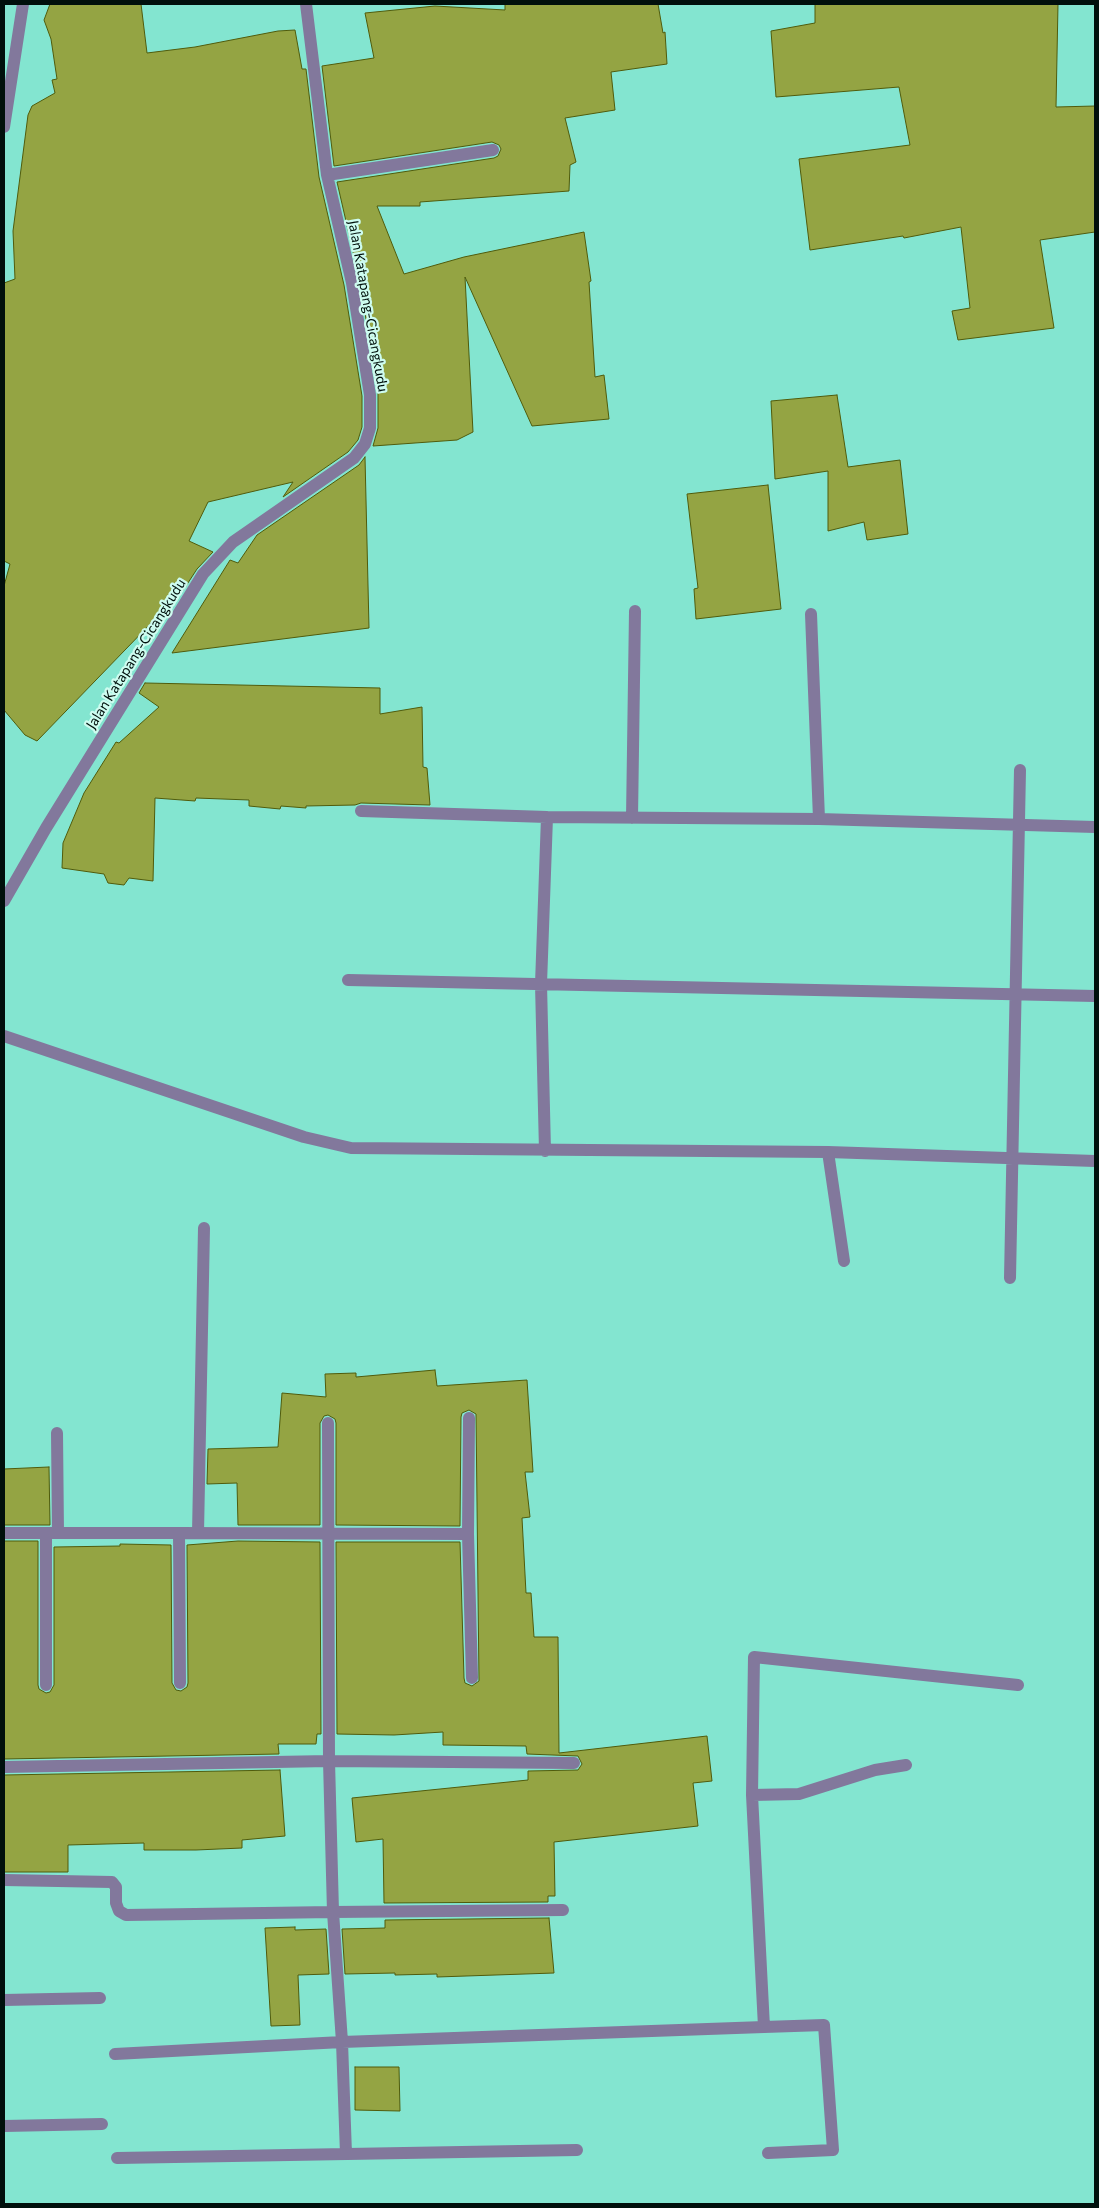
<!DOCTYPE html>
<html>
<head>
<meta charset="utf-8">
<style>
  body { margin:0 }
  #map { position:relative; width:1099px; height:2208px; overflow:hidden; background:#83e5d0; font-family:Commissioner,sans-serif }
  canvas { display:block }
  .frame { position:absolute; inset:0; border:5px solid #00100c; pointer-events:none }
</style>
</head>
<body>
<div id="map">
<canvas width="1099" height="2208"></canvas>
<div class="frame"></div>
</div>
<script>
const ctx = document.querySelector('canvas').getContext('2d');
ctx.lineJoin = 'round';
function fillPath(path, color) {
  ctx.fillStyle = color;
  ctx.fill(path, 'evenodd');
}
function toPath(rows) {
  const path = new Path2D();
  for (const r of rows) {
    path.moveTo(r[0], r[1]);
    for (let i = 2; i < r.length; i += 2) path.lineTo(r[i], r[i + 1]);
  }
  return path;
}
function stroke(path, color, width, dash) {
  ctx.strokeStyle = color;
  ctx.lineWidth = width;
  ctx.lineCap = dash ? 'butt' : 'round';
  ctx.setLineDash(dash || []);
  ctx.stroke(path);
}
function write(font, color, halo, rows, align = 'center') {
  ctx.font = font + ' Commissioner,sans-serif';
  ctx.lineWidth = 4.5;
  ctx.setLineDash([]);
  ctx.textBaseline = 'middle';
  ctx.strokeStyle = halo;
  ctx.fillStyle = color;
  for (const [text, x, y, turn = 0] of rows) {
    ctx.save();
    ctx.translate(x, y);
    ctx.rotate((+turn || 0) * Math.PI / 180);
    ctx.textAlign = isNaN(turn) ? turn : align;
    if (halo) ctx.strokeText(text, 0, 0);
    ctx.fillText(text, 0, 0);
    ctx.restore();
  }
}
const building = toPath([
  [50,4,141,4,147,53,195,47,278,31,295,30,302,69,306,69,319,177,344,285,362,396,362,427,358,440,348,452,283,497,293,482,208,502,189,541,213,552,197,569,184,589,37,741,25,735,4,710,4,586,10,564,4,561,4,283,15,279,13,231,28,115,32,106,55,93,52,80,57,79,51,39,44,20,50,4],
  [505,4,658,4,663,33,665,32,667,64,611,72,615,110,565,118,576,162,570,165,569,191,420,202,420,206,377,206,404,274,464,257,584,232,591,281,589,282,595,377,604,375,609,419,532,426,465,277,473,432,457,440,373,446,378,428,378,394,360,282,337,182,494,158,498,156,501,149,499,145,492,142,334,166,322,66,374,58,365,13,435,6,505,10,505,4],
  [815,4,1058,4,1056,107,1095,106,1095,232,1040,240,1054,328,958,340,952,311,970,308,961,227,904,238,903,236,810,250,799,159,910,145,899,87,776,97,771,31,815,23,815,4],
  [837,395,848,467,900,460,908,534,867,540,864,522,828,531,828,471,775,479,771,401,837,395],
  [365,457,369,628,172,653,230,560,238,563,257,535,359,465,365,457],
  [768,485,781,609,696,619,694,589,698,588,687,494,768,485],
  [145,683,380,688,380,714,422,707,423,767,427,768,430,805,361,803,355,805,306,806,306,808,281,806,280,809,249,806,249,800,196,798,195,801,155,798,153,881,129,878,124,885,108,883,104,874,62,868,63,843,84,793,116,742,119,743,159,707,139,693,145,683],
  [435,1370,437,1386,527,1380,533,1472,525,1472,530,1517,522,1518,526,1593,531,1593,534,1637,558,1637,559,1753,707,1736,712,1781,693,1783,698,1826,554,1842,555,1896,548,1896,548,1902,384,1903,383,1839,356,1842,352,1798,528,1780,528,1771,578,1770,582,1764,578,1756,527,1754,526,1746,443,1745,443,1732,394,1735,337,1734,336,1542,460,1542,464,1678,465,1683,472,1686,479,1681,476,1414,469,1410,462,1413,461,1417,460,1526,336,1525,336,1423,335,1419,328,1415,324,1416,320,1423,320,1525,238,1525,237,1483,207,1484,208,1449,278,1447,282,1393,326,1397,325,1374,356,1373,356,1377,435,1370],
  [49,1467,50,1525,4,1525,4,1469,49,1467],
  [4,1541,38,1541,38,1685,39,1689,46,1693,50,1692,54,1685,54,1547,120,1546,120,1544,171,1545,172,1683,176,1690,181,1691,187,1687,188,1683,187,1545,238,1541,320,1542,321,1734,317,1734,316,1744,278,1744,279,1754,4,1759,4,1541],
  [280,1770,285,1836,242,1840,242,1848,196,1850,144,1850,144,1843,68,1845,68,1872,4,1872,4,1775,280,1770],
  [549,1918,554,1973,437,1977,437,1974,395,1975,395,1973,345,1974,342,1929,385,1928,385,1920,549,1918],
  [295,1927,295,1930,326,1929,329,1974,298,1975,300,2025,271,2026,265,1928,295,1927],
  [355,2067,399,2067,400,2111,355,2110,355,2067]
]);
fillPath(building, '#94a443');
stroke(building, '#505b0b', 1);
stroke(toPath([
  [758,4,758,8]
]), '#569c8c', 3, [1, 4]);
stroke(toPath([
  [4,127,23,4],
  [327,175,493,150],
  [811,614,819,819],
  [361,811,547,817,541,984,545,1151],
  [547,817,819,819,1095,827],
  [632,818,635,611],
  [4,901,46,828,203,574,233,542,354,458,365,444,370,428,370,395,352,283,327,175,306,4],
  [348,980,1095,996],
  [4,1036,304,1137,351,1148,828,1152,1095,1161],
  [828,1152,844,1261],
  [1010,1278,1020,770],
  [469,1418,468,1534,472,1678],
  [57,1433,58,1533],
  [4,1533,179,1533],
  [46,1533,46,1685],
  [198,1533,204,1228],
  [180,1683,179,1533,468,1534],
  [4,1767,329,1761,574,1763],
  [752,1795,799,1794,875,1770,906,1765],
  [4,1880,112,1882,116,1887,116,1903,119,1911,126,1915,333,1912,329,1761,328,1423],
  [563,1910,333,1912,342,2042,764,2027,752,1795,754,1657,1018,1685],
  [4,2000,100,1998],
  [764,2027,824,2025,833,2150,768,2153],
  [115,2054,342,2042,346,2154],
  [4,2126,102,2124],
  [117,2158,577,2150]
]), '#82789c', 12);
write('14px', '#00100c', '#cefcf0', [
  ["Jalan Katapang-Cicangkudu",368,306,80],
  ["Jalan Katapang-Cicangkudu",136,654,-58]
]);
</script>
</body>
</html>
